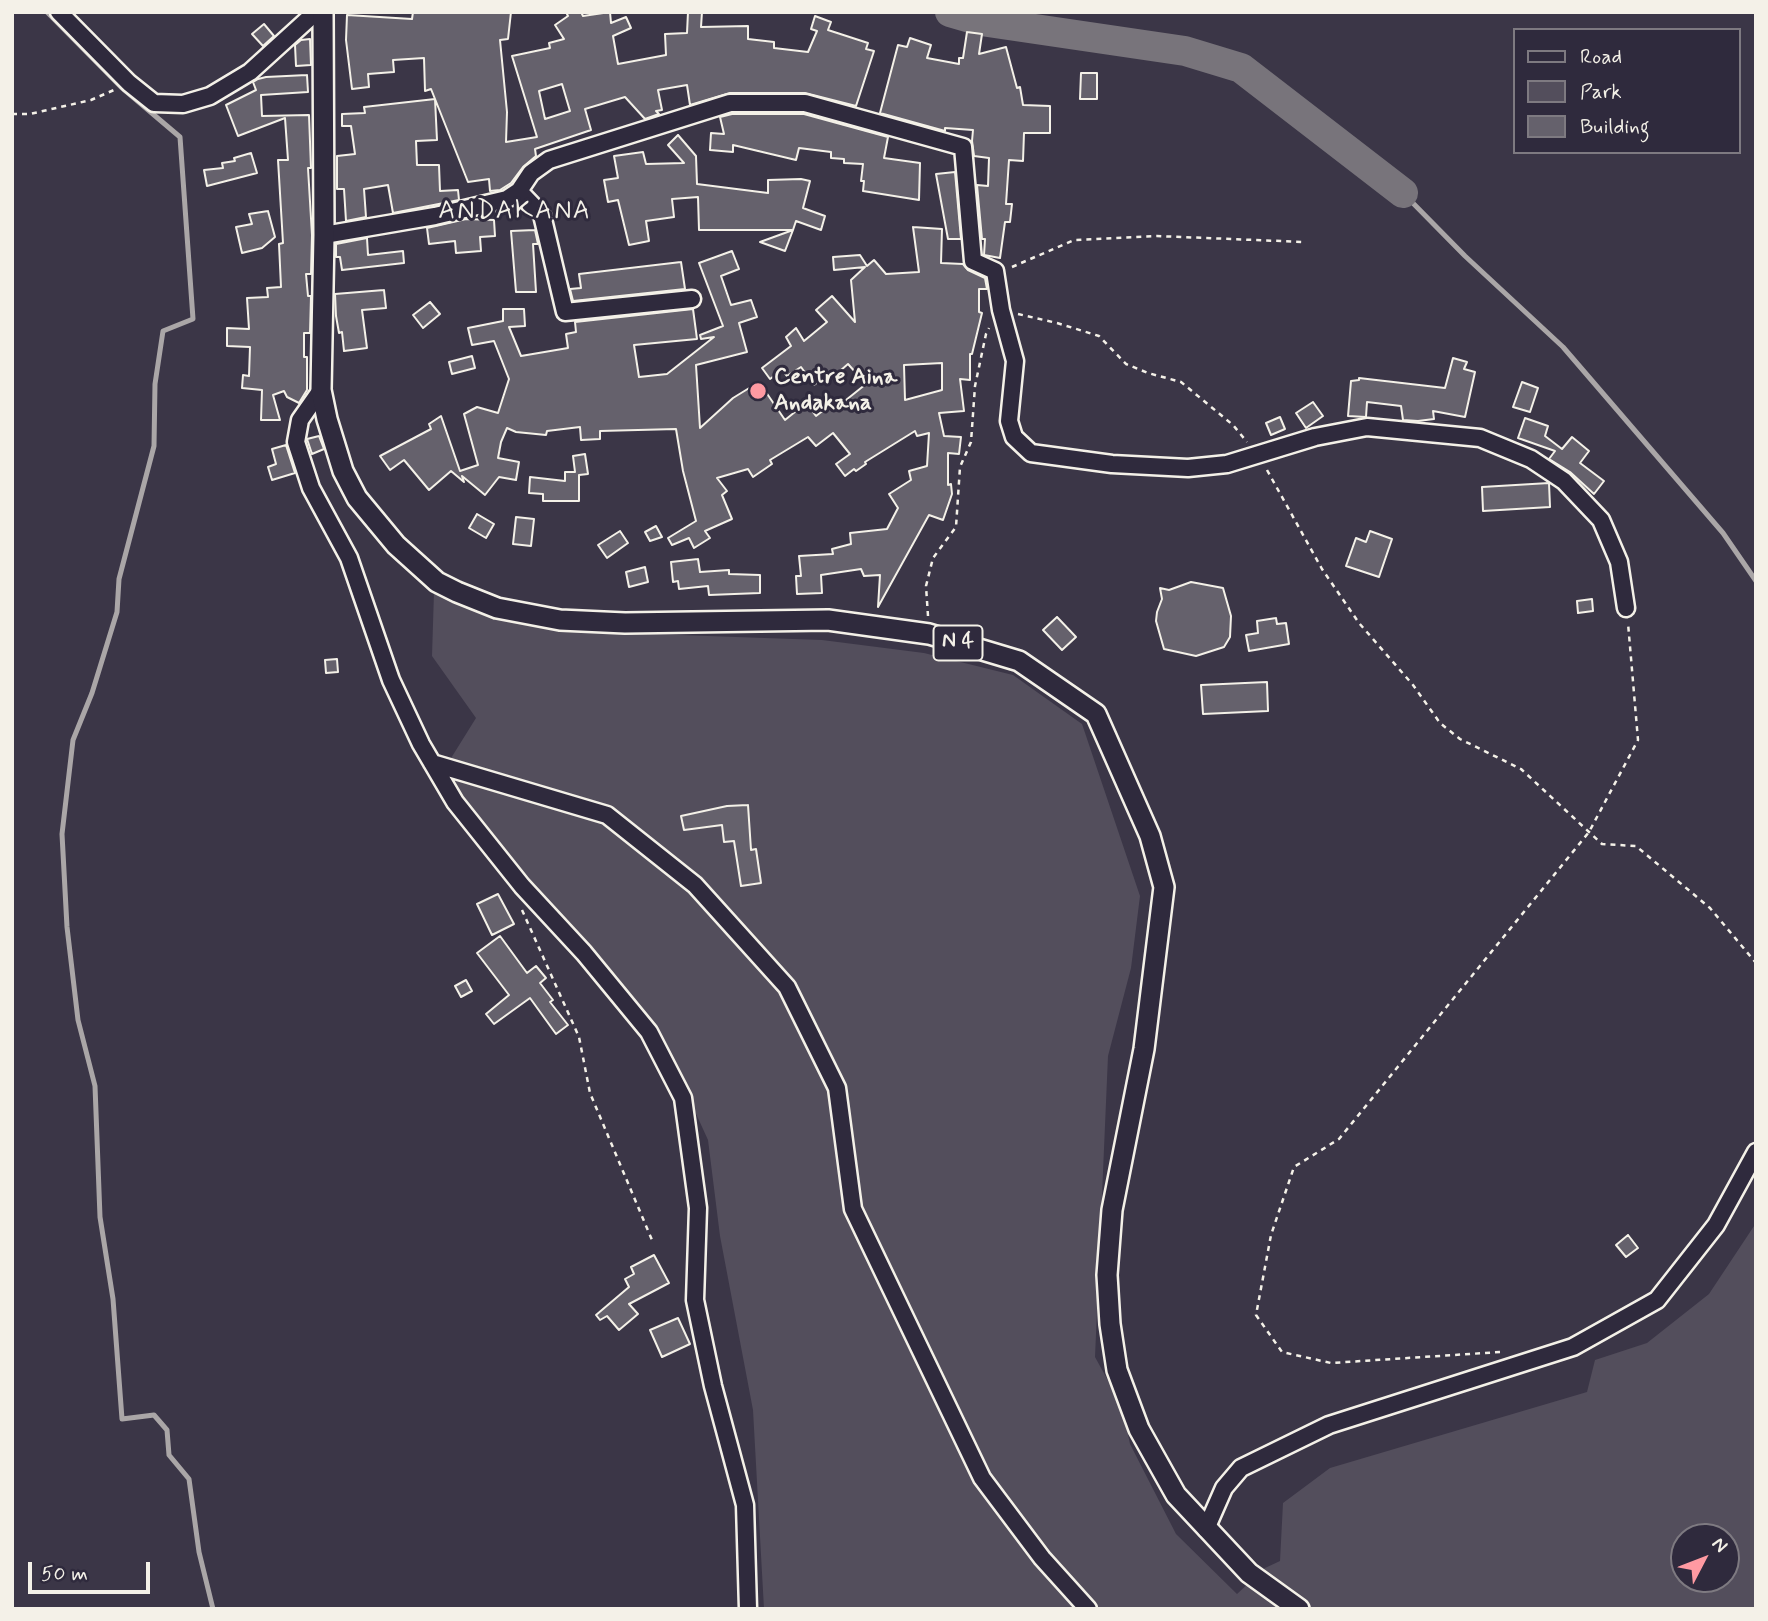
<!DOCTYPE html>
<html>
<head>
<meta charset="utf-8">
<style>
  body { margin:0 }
  #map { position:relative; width:1768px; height:1621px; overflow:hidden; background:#3b3647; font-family:Mynerve,sans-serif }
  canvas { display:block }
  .frame { position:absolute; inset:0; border:14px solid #f4f1e8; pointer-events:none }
  .legend { position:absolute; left:1513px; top:28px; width:228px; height:126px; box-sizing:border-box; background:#2f2a3d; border:2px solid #7e7a81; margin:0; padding:9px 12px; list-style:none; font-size:21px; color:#f4f1e8 }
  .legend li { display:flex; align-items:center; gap:14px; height:35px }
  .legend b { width:35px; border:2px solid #7e7a81 }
  .north { position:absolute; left:1670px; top:1523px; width:70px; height:70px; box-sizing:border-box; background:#2f2a3d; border:2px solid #7e7a81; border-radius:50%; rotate:48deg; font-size:19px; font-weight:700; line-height:28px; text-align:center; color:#f4f1e8 }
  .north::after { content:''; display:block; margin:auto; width:24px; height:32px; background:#ff9aa2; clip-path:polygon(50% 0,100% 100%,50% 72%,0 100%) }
  .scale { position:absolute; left:28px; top:1562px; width:122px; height:32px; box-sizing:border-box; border:4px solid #f4f1e8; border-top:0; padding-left:9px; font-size:21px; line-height:24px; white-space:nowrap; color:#f4f1e8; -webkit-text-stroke:5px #2f2a3d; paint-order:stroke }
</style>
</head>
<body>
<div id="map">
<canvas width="1768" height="1621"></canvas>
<div class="frame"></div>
<ul class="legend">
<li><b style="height:9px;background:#2f2a3d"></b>Road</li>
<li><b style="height:19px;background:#534e5c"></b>Park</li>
<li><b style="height:19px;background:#65616c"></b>Building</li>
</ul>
<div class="north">N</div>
<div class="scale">50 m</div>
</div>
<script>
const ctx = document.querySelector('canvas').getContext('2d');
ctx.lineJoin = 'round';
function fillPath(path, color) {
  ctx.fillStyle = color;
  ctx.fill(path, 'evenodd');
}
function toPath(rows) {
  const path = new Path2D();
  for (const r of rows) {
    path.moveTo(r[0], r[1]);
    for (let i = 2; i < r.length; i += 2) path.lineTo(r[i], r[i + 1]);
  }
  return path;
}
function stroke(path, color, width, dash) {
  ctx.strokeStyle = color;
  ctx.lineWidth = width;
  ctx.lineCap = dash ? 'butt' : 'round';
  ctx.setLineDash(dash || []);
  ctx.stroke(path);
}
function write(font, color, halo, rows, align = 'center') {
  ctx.font = font + ' Mynerve,sans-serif';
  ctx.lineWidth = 6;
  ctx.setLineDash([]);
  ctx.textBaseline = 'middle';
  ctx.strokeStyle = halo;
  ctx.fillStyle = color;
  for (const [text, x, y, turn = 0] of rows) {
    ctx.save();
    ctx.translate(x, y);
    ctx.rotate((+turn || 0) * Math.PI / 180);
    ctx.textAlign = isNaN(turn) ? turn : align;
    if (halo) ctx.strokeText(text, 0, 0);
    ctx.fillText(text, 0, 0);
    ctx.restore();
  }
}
fillPath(toPath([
  [434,592,495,614,560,628,622,633,822,640,924,653,1013,675,1082,724,1140,896,1131,968,1108,1056,1095,1357,1122,1406,1130,1444,1176,1534,1237,1594,1265,1568,1280,1561,1283,1503,1330,1468,1587,1392,1595,1360,1647,1343,1709,1294,1756,1223,1756,1609,764,1609,753,1410,720,1236,708,1140,677,1072,619,979,537,890,443,771,476,718,432,656],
  [1684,1537,1726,1537,1726,1579,1684,1579]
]), '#534e5c');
stroke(toPath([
  [47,12,121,87,180,137,193,319,163,331,155,384,154,446,119,579,117,612,92,693,73,740,62,834,67,927,78,1020,95,1086,100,1217,113,1299,122,1419,154,1415,167,1430,169,1455,189,1479,199,1552,213,1609],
  [1403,193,1465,256,1563,347,1723,533,1756,581]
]), '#aaa6a7', 5);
stroke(toPath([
  [950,12,981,21,1185,51,1241,68,1403,193]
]), '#78747b', 30);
const building = toPath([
  [413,12,511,12,508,39,500,40,507,112,506,142,537,137,512,56,550,48,549,43,564,39,555,25,568,16,566,12,581,12,583,16,610,12,611,23,626,17,631,28,613,36,618,64,666,55,665,34,687,33,688,12,702,12,701,27,748,26,748,39,774,42,774,48,808,52,817,31,811,29,815,16,831,22,828,30,868,43,866,49,874,51,856,106,805,93,730,93,690,105,687,85,658,90,662,110,656,111,659,114,645,119,625,97,585,109,591,130,535,149,536,156,523,167,511,183,500,190,490,191,489,179,468,182,435,99,437,140,416,141,417,165,439,165,440,191,458,190,459,200,393,213,388,185,364,189,366,217,346,221,344,189,337,189,337,156,355,154,351,126,342,126,342,114,365,113,364,107,435,99,431,89,425,91,424,58,393,60,394,72,368,74,369,87,352,89,346,40,347,15,412,19,413,12],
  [562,84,570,111,545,119,539,91,562,84],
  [264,24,274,36,263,46,252,34,264,24],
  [967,32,982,34,979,54,1006,47,1017,88,1020,87,1023,105,1050,106,1050,133,1024,133,1023,161,1009,160,1006,204,1012,204,1010,222,1005,222,1000,258,984,255,985,239,982,239,977,185,988,186,989,158,974,156,972,141,973,130,945,128,945,131,880,113,898,45,907,47,910,38,931,45,927,58,959,64,959,58,963,58,967,32],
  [310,39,311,65,296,66,295,45,301,40,310,39],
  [1081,73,1097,73,1097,99,1080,99,1081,73],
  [307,75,308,92,261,95,262,116,309,115,311,168,308,168,312,235,311,274,306,274,308,296,311,296,310,333,304,333,304,357,307,357,307,390,299,403,287,397,284,391,273,395,280,420,261,420,262,390,242,388,243,375,249,376,250,347,227,346,227,328,249,329,247,298,268,297,267,288,281,287,279,244,283,243,278,160,288,160,285,118,238,136,226,105,256,90,253,82,258,79,266,77,307,75],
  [732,114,804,114,888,137,884,158,920,163,919,200,863,191,864,181,861,181,863,164,844,163,844,159,831,158,831,152,799,148,796,160,733,145,733,152,710,150,711,133,724,134,720,117,732,114],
  [678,135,696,156,697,184,768,193,768,180,801,179,810,181,803,208,825,216,821,230,796,221,793,230,699,230,698,197,672,199,674,217,646,221,649,241,629,245,618,200,608,202,604,180,618,178,614,156,643,152,646,164,684,163,668,145,678,135],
  [251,153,257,173,207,186,204,170,223,168,222,163,235,161,234,158,251,153],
  [955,172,961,239,948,239,936,174,955,172],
  [268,211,275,237,262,248,242,253,236,227,252,224,249,214,268,211],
  [466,219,494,220,495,236,480,237,481,251,456,253,455,241,429,244,427,228,466,219],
  [913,227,942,229,941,263,963,264,968,270,985,278,987,289,979,289,979,312,982,313,972,354,970,354,970,380,960,379,964,411,939,413,944,436,961,437,959,454,948,453,948,485,951,484,952,494,943,520,929,515,878,607,880,575,864,576,861,569,821,575,822,593,797,594,796,576,801,576,799,556,833,554,832,549,851,544,850,533,887,529,898,508,889,494,911,480,909,471,927,466,929,433,917,436,915,431,865,462,866,464,856,471,854,469,845,476,836,464,850,454,833,433,816,446,808,437,770,460,772,464,753,477,748,469,717,478,727,491,722,495,732,519,705,531,710,538,694,548,689,538,672,545,668,538,696,521,683,471,676,429,600,431,600,439,581,440,580,427,547,431,546,435,516,432,507,428,501,442,498,458,519,462,516,480,499,477,485,495,462,476,464,482,451,471,429,490,404,460,390,470,380,456,431,429,429,424,441,416,460,471,478,465,464,414,477,407,498,413,509,379,494,341,472,345,468,328,503,321,503,309,524,309,525,326,509,327,521,356,568,348,566,334,576,332,575,322,693,309,697,339,634,345,639,377,667,374,714,337,701,339,700,335,723,326,699,263,732,251,739,269,721,276,731,305,751,300,757,317,739,323,747,352,696,365,700,428,733,398,759,382,785,420,806,403,816,416,833,403,836,408,866,384,848,364,833,377,830,373,814,385,801,367,787,376,782,370,770,379,762,368,791,346,786,337,796,328,804,341,827,322,816,310,832,296,855,322,851,280,865,267,834,270,833,257,860,255,867,266,874,260,886,274,919,272,913,227],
  [942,363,942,390,905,400,904,365,942,363],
  [535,230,538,244,533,244,536,292,516,292,511,231,535,230],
  [793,230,785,251,760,242,793,230],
  [367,238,368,255,403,251,404,263,342,270,340,257,336,257,336,244,367,238],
  [681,262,685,289,573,301,570,289,581,288,579,274,681,262],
  [384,290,386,308,362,310,367,348,344,351,342,332,339,333,336,316,335,294,384,290],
  [430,302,440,314,423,328,413,315,430,302],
  [472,356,475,368,452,374,449,362,472,356],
  [1453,358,1467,362,1464,369,1475,372,1465,417,1433,411,1434,419,1418,421,1403,420,1401,406,1367,402,1366,417,1348,416,1351,381,1359,380,1359,378,1445,388,1453,358],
  [1522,382,1538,388,1530,412,1513,407,1522,382],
  [1313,402,1323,416,1306,428,1296,413,1313,402],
  [1280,417,1285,429,1271,435,1266,423,1280,417],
  [1525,418,1548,426,1545,436,1562,449,1572,437,1589,451,1580,463,1604,481,1594,494,1570,472,1549,459,1555,451,1518,438,1525,418],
  [319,436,324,449,312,454,307,439,319,436],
  [286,445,295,473,272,480,268,467,276,464,272,449,286,445],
  [585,454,588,474,579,475,579,501,543,501,543,494,529,493,530,477,565,481,565,472,575,472,573,456,585,454],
  [1549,483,1550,507,1483,511,1482,487,1549,483],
  [477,514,494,524,486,538,469,528,477,514],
  [516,517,534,519,531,546,513,544,516,517],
  [656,526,662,537,650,541,645,532,656,526],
  [620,531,628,543,607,558,598,545,620,531],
  [1370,531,1392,539,1379,577,1346,566,1356,538,1366,542,1370,531],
  [698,559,700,572,729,570,729,574,760,575,760,593,709,595,708,586,679,589,678,581,673,582,671,562,698,559],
  [645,567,648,582,629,587,626,572,645,567],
  [1191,582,1223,588,1231,616,1230,637,1224,647,1196,656,1164,649,1156,621,1157,612,1162,599,1160,588,1169,590,1191,582],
  [1592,599,1593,611,1578,613,1577,601,1592,599],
  [1057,617,1076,637,1062,650,1043,630,1057,617],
  [1276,618,1277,624,1286,623,1289,644,1249,651,1246,635,1258,633,1257,621,1276,618],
  [337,659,338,672,326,673,325,660,337,659],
  [1267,682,1268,711,1203,714,1201,685,1267,682],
  [748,805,751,850,756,849,761,883,741,886,734,841,724,842,722,825,684,830,681,816,727,806,748,805],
  [498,894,514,924,492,935,477,904,498,894],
  [500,936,527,973,536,966,546,978,540,983,553,1000,550,1002,568,1025,556,1034,530,998,494,1024,486,1014,509,995,477,953,500,936],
  [466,980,472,991,461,997,455,986,466,980],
  [1628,1235,1638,1248,1626,1257,1616,1245,1628,1235],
  [654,1255,669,1283,629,1304,638,1314,619,1330,607,1316,600,1320,596,1315,629,1287,625,1279,634,1274,631,1267,654,1255],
  [678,1318,690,1344,662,1357,650,1330,678,1318]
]);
fillPath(building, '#65616c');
stroke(building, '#f4f1e8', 2);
const minor = toPath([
  [59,12,129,83,154,103,183,104,210,96,250,72,316,12],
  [519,191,542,215,565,312,692,299],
  [324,235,435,216,507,199,519,191,531,173,549,160,730,103,805,103,963,147,973,261,995,271,1001,310,1015,361,1009,421,1014,437,1031,453,1112,464,1188,468,1227,464,1315,437,1367,427,1480,438,1531,459,1564,481,1601,520,1619,562,1626,608],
  [321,390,300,420,296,442,311,488,349,558,391,680,421,744,455,802,522,886,584,953,649,1032,683,1098,698,1208,695,1300,713,1386,745,1505,748,1609],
  [432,763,607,815,695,885,787,987,837,1088,853,1209,982,1478,1042,1558,1088,1609],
  [1206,1529,1224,1488,1241,1468,1329,1425,1573,1347,1657,1300,1716,1225,1756,1152]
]);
const major = toPath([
  [323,12,324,235,321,390,327,419,343,471,357,498,396,545,437,582,457,592,497,608,560,620,625,623,828,620,929,634,1019,661,1096,714,1150,836,1164,887,1144,1049,1112,1210,1107,1275,1110,1324,1117,1370,1139,1429,1176,1495,1249,1573,1299,1609]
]);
stroke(minor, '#f4f1e8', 21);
stroke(major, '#f4f1e8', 24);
stroke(toPath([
  [12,114,30,114,91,100,114,90],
  [1012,267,1074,240,1157,236,1304,242],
  [1018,314,1057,323,1099,336,1126,364,1148,373,1181,382,1233,425,1247,442],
  [1267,470,1322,569,1359,623,1413,685,1440,723,1460,739,1521,769,1602,844,1636,846,1710,908,1756,963],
  [928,616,926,586,933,558,956,527,960,467,971,442,975,386,986,334,989,328],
  [522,910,579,1037,590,1093,652,1240],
  [1500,1352,1331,1363,1282,1352,1256,1315,1271,1235,1294,1167,1339,1139,1589,832,1638,740,1628,623]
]), '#f4f1e8', 2.5, [5, 5]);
stroke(minor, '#2f2a3d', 16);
stroke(major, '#2f2a3d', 19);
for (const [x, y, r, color] of [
  [758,391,9,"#ff9aa2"]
]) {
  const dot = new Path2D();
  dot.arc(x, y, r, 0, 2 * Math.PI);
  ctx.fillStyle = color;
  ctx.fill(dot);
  stroke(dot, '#2f2a3d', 2.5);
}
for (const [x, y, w] of [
  [958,643,49]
]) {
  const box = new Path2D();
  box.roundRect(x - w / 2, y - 17.5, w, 35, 5);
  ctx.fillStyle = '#2f2a3d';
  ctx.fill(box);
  stroke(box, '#f4f1e8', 2);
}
write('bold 21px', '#f4f1e8', null, [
  ["N 4",958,643]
]);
write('bold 23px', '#f4f1e8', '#2f2a3d', [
  ["Centre Aina",774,378],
  ["Andakana",774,404]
], 'left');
ctx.letterSpacing = '2px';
write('26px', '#f4f1e8', '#2f2a3d', [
  ["ANDAKANA",515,213]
]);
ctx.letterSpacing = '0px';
</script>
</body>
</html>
